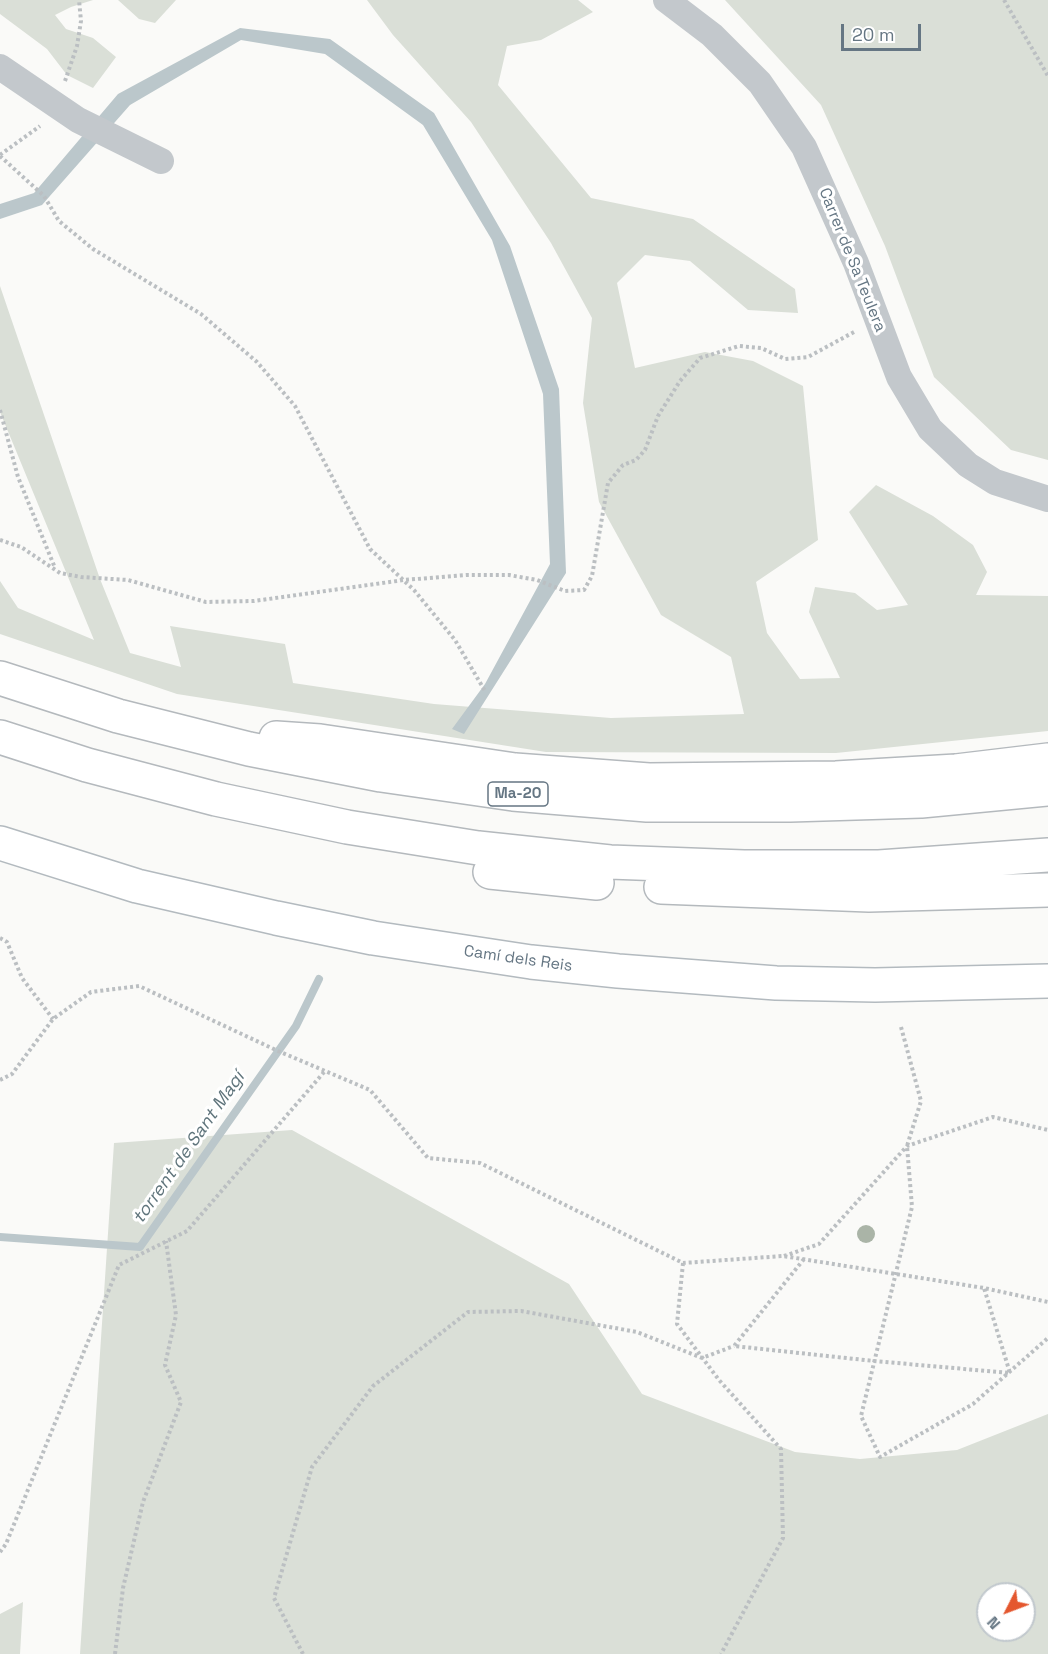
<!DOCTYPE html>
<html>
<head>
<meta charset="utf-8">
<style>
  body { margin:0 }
  #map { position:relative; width:1048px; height:1654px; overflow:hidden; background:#fafaf8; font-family:"Space Grotesk",sans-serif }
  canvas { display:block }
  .north { position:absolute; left:976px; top:1582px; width:60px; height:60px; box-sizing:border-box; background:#fff; border:2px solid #c1c8cd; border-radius:50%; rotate:228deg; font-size:16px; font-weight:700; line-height:24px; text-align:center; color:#657683 }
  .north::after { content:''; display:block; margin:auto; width:21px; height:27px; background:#e4572e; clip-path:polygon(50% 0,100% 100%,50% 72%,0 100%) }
  .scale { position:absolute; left:841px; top:24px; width:80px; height:27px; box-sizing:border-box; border:3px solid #657683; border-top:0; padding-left:8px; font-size:18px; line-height:21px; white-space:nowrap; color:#657683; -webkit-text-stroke:4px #fff; paint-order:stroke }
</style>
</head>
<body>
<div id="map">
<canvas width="1048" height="1654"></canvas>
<div class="north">N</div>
<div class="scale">20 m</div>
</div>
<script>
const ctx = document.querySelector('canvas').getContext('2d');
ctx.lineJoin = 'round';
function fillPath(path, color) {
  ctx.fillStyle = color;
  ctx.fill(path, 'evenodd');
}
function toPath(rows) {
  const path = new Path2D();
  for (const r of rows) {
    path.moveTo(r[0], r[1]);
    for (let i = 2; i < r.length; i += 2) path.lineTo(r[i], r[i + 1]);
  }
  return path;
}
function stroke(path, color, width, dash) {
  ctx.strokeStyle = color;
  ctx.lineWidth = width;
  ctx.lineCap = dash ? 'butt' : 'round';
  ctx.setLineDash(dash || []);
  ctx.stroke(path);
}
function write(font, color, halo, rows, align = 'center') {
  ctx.font = font + ' "Space Grotesk",sans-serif';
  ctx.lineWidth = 6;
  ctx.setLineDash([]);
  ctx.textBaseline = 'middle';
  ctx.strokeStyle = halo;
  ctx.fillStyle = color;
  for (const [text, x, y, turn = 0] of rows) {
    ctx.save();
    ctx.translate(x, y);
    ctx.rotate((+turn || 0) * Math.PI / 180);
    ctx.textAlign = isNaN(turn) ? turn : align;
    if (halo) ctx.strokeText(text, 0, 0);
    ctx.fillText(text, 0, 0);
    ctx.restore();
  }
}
fillPath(toPath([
  [0,0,93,0,71,7,55,15,66,29,93,38,116,57,93,88,67,75,47,49,0,14],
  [118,0,176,0,155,23,139,19],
  [367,0,578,0,593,12,541,40,507,46,498,85,591,198,693,219,795,289,798,313,748,310,690,261,645,255,617,283,635,368,705,352,753,361,803,386,818,540,756,582,767,633,800,679,840,678,809,612,815,587,855,593,877,610,908,605,849,512,876,485,933,516,973,545,987,572,976,595,1048,596,1048,731,836,753,546,752,177,694,0,634,0,581,18,608,94,640,0,412,0,286,100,579,130,653,181,667,170,626,285,644,293,683,434,704,611,718,744,714,731,657,661,615,599,502,583,403,592,318,551,243,471,122,393,35],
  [725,0,1048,0,1048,460,1011,450,934,377,885,246,821,105],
  [292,1130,569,1284,642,1394,795,1452,860,1459,957,1450,1048,1414,1048,1654,80,1654,114,1143],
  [988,1594,1024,1594,1024,1630,988,1630],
  [23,1602,20,1654,0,1654,0,1614]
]), '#dadfd7');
fillPath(toPath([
  [240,28,330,39,434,113,510,246,559,389,566,573,464,734,452,729,485,684,550,564,543,394,492,240,423,125,325,54,241,40,130,105,42,205,0,219,0,204,34,193,118,94]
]), '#bbc7cb');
stroke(toPath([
  [0,1237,140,1247,296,1026,319,979]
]), '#bbc7cb', 8);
const secondary = toPath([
  [0,843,137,886,276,918,373,938,531,962,618,971,776,983,875,985,1048,981]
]);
const highway = toPath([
  [0,678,118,716,249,749,381,775,513,794,647,805,790,805,921,801,1048,789],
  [0,737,87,765,216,799,347,827,478,848,610,862,744,867,879,867,1048,855],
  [276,738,320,741,515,770,649,780,836,778,956,771,1048,760],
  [490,872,597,883],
  [661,887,869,895,1048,890]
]);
stroke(secondary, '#b3babf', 36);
stroke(highway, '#b4b9bd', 36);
stroke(toPath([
  [1004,0,1048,76],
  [65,81,77,46,81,21,79,0],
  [0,155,40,126],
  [0,156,44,196,59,221,93,249,201,314,257,362,295,406,370,549,414,590,455,640,485,691],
  [0,410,18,477,55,568],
  [0,540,21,547,60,573,81,577,128,580,206,602,254,601,404,580,466,575,509,575,537,580,565,591,584,590,592,576,608,483,623,465,636,460,645,450,658,416,680,381,700,358,739,346,761,348,785,359,808,357,854,332],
  [0,938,7,942,22,978,53,1019],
  [901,1027,921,1101,907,1146,912,1207,861,1416,880,1457,973,1404,1048,1338],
  [0,1080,12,1074,53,1019,91,992,139,986,278,1051,370,1090,428,1158,480,1163,683,1263,783,1256,984,1288,1048,1302],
  [784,1256,819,1244,907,1146,993,1117,1048,1130],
  [804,1259,734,1346,874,1361,1010,1373,984,1288],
  [683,1263,677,1324,719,1380,781,1449,783,1538,721,1654],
  [0,1552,6,1544,119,1265,187,1231,325,1071],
  [115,1654,123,1588,143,1502,181,1402,165,1365,176,1315,166,1241],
  [303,1654,274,1598,312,1467,373,1386,468,1312,521,1311,637,1332,702,1358,734,1346]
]), '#bbbfc2', 4, [3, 3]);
stroke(toPath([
  [666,0,712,35,760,83,804,147,856,263,899,377,930,429,968,465,995,482,1048,499],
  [0,67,78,120,161,161]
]), '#c3c8cc', 26);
stroke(secondary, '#fff', 33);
stroke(highway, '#fff', 33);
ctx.fillStyle = '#aab4a7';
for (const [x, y] of [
  [866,1234]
]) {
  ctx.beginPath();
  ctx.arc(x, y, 9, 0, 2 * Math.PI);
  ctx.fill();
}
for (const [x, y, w] of [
  [518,794,60]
]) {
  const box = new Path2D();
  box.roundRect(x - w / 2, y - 12, w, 24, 4.5);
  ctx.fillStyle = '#fff';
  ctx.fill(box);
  stroke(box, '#657683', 1.5);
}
write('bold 15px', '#657683', null, [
  ["Ma-20",518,794]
]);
write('16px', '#657683', '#fff', [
  ["Carrer de Sa Teulera",852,260,68],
  ["Camí dels Reis",518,959,8]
]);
write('italic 18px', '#60757c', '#fff', [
  ["torrent de Sant Magí",189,1148,-55]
]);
</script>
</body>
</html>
